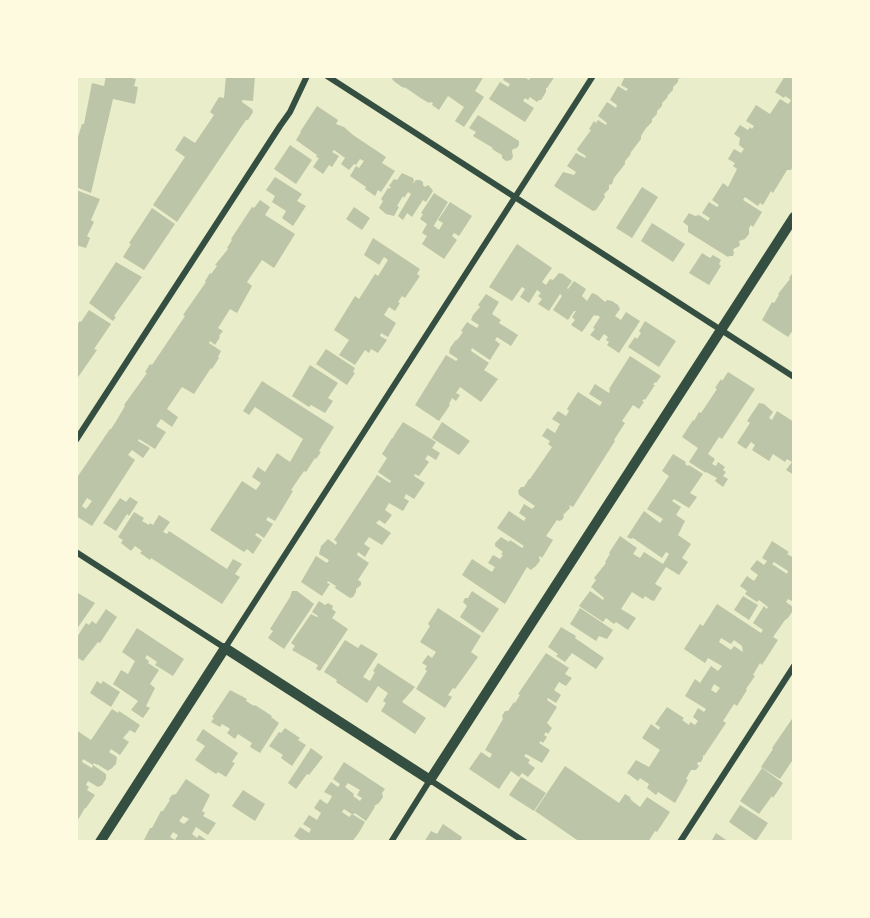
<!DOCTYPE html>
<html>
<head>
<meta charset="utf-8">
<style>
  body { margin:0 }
  #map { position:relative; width:870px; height:918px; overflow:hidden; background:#e9edc9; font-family:"Crimson Pro",serif }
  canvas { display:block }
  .frame { position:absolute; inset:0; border:78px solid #fefae0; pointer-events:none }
</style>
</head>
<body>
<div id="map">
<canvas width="870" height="918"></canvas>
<div class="frame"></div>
</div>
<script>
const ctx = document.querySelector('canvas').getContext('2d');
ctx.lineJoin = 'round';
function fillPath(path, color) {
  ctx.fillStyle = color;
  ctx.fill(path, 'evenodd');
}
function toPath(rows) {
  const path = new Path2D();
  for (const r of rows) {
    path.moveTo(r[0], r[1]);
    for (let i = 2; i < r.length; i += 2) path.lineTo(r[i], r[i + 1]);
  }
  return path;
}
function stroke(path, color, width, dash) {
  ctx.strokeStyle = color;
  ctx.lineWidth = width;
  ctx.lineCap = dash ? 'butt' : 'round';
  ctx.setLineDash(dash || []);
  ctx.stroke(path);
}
fillPath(toPath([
  [106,76,124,76,136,79,134,86,138,87,135,104,113,99,91,193,76,187,76,143,82,124,84,124,92,83,104,86],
  [226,76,255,76,253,101,242,100,242,102,252,109,253,112,248,120,246,120,177,222,153,205,185,157,175,150,184,136,195,143,214,115,210,112,219,97,224,98],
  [394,76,418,76,422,78,423,76,484,76,475,91,484,97,464,127,455,121,464,107,448,96,439,110,432,105,433,103,430,102,429,103,422,99,406,88,402,87,395,82,392,79],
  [505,76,523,76,529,80,530,78,528,76,555,76,547,88,546,88,546,92,541,100,539,100,537,102,530,97,528,100,525,98,523,101,534,108,525,122,489,99,500,82,508,87,510,84,503,80],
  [625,76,685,76,679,79,678,78,678,82,673,87,673,90,668,95,667,98,662,103,662,106,657,111,657,114,652,119,652,122,646,128,641,136,641,139,631,152,630,155,625,161,625,164,614,178,612,184,609,185,609,189,604,194,605,197,596,210,593,211,554,186,563,172,574,175,576,172,567,166,576,153,585,158,586,156,578,151,577,149,591,130,589,129,594,121,596,123,598,120,606,125,607,123,598,116,607,102,616,108,617,105,610,100,618,86,626,91,628,89,621,85],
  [785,76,788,76,794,80,794,165,791,170,787,170,773,193,771,191,763,205,760,203,758,206,745,197,743,200,762,212,753,227,751,225,749,228,749,234,745,239,739,241,740,245,738,247,735,248,733,250,734,253,733,256,729,256,728,257,688,232,688,226,683,222,689,213,695,216,699,215,708,221,710,218,702,213,709,202,717,207,719,205,712,200,723,183,728,187,737,169,733,166,735,163,728,159,734,149,741,153,744,149,739,145,740,138,734,134,740,125,748,130,750,127,752,129,754,126,746,121,756,105,770,114,780,99,788,104,790,102,791,100,785,96,784,98,775,92],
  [317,106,338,120,336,124,344,127,353,135,386,157,382,163,395,171,381,192,378,190,375,196,365,189,366,187,350,176,356,166,359,168,364,161,360,159,356,165,354,164,349,170,341,164,345,158,334,150,332,152,339,156,332,167,329,165,323,174,313,167,319,158,316,157,317,155,296,140,301,132,300,132],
  [478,115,519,141,519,145,517,148,513,149,512,151,513,157,511,160,506,161,502,158,502,155,492,149,493,148,473,136,476,132,469,128],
  [290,145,312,160,296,184,274,169],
  [402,173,413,178,414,181,412,185,416,180,420,180,423,182,423,185,425,187,428,185,431,188,433,191,426,202,423,200,412,217,407,213,403,220,398,216,411,194,408,192,404,198,403,196,397,206,399,207,394,216,386,214,379,208,383,201,381,199,388,188,389,189,391,187,389,186,394,179,397,180],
  [275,177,302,194,297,201,306,206,293,226,282,218,286,211,272,202,275,196,266,190],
  [642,187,658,197,632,238,616,228],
  [76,190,100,199,91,220,94,222,87,236,90,238,86,248,76,245],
  [434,193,448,202,433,227,434,226,439,230,443,223,438,220,450,202,472,216,459,236,454,233,452,236,457,240,444,259,422,244,427,236,422,233,427,224,420,219,423,214,421,213],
  [260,200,270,207,265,215,295,234,274,268,262,260,247,282,252,286,237,313,230,309,218,328,223,331,219,336,220,337,215,345,210,341,209,343,221,351,218,357,219,358,212,369,211,368,194,394,182,387,167,409,178,417,172,427,161,419,156,426,166,432,155,449,139,439,138,441,150,448,143,458,132,450,128,455,135,460,92,526,76,516,76,479,110,429,111,429,115,423,125,406,124,405,147,373,145,372,150,364,152,365,185,316,183,315,206,282,205,281,210,273,211,274,217,266,215,265,228,249,227,248,232,240,231,239,252,207,254,208],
  [87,498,92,501,86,509,82,506],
  [354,207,370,218,362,230,346,219],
  [152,208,175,224,144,270,123,257,131,244,129,243],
  [652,223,685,244,673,262,641,241],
  [373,238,420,269,417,274,420,276,405,298,402,296,398,302,400,303,395,311,389,307,384,315,396,323,388,337,381,333,380,336,387,340,378,353,371,349,369,353,365,350,355,365,339,355,349,340,334,330,355,296,359,299,375,274,378,276,388,260,384,257,379,265,364,255],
  [517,244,552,268,542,282,546,285,550,279,553,280,559,273,563,274,572,281,567,288,568,289,574,281,586,289,582,296,587,301,592,293,597,295,605,302,607,300,612,301,618,305,620,309,615,316,621,320,626,312,640,321,619,353,607,345,609,342,606,340,608,337,604,334,599,341,590,335,595,329,593,328,600,317,597,315,596,316,594,315,582,332,571,325,575,320,572,317,576,311,574,311,568,320,553,310,562,296,560,294,549,311,538,304,542,299,538,296,541,293,537,290,529,303,520,297,525,289,522,287,512,301,489,287],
  [702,253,710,258,713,255,721,260,719,264,721,266,709,285,689,273],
  [116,262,142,277,114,316,116,317,113,321,89,303],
  [794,271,794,329,788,337,762,320,772,302,774,303,779,295,778,294,790,279,789,278],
  [486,294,499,302,492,314,501,320,499,323,518,335,511,346,497,337,495,340,500,344,490,360,472,348,471,351,489,363,484,370,498,379,481,402,460,387,456,393,460,395,456,401,452,398,449,404,450,405,439,421,415,405,446,355,456,361,458,359,449,353,450,348,455,341,458,339,463,332,461,331,467,322,477,328,479,325,471,320,473,315,480,307,478,305],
  [89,310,111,324,94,349,97,350,76,380,76,326,80,321,81,322],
  [645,321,676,341,659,367,628,347,635,337,637,339,641,333,639,331],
  [326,349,355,368,353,372,355,373,347,385,316,364],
  [630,356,661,376,656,383,655,382,653,385,655,385,645,400,644,399,642,401,644,402,639,409,633,405,622,421,625,423,614,440,615,441,573,507,569,505,570,508,563,515,564,517,562,520,559,521,557,520,546,536,553,540,542,558,540,556,539,557,540,561,535,567,533,568,531,570,527,567,505,604,462,575,472,559,492,572,495,567,488,563,493,555,500,559,503,555,501,554,503,552,495,546,495,543,501,537,509,542,510,540,522,548,524,546,497,528,509,511,524,521,526,518,519,513,524,504,532,509,535,506,519,495,518,491,521,487,524,487,529,479,530,479,552,447,548,444,550,441,542,436,547,428,555,433,560,424,552,419,558,411,566,416,569,411,567,409,578,392,600,406,602,402,589,394,595,384,609,393,610,390,609,389],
  [310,365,338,383,328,398,333,401,325,413,311,405,309,407,292,396],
  [728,372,755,389,722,439,719,437,708,454,715,459,712,464,716,466,718,462,725,467,723,470,726,472,723,476,728,479,723,487,715,481,717,478,706,472,706,473,689,462,698,448,682,437,693,420,694,421,699,412,701,413,717,389,715,388,721,379,722,381],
  [262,381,334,427,319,451,321,452,316,459,315,458,306,472,304,471,291,490,293,491,275,521,268,517,266,520,273,524,264,538,257,533,255,535,262,540,253,554,247,549,244,552,210,530,242,481,256,490,261,483,252,477,258,467,265,472,277,453,290,462,303,439,255,407,249,415,243,411],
  [759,403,764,404,773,412,769,418,772,420,777,411,794,422,794,475,786,470,792,462,787,459,785,462,773,454,769,461,752,450,755,445,751,442,746,449,737,443,750,423,747,421],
  [403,422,436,442,432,448,440,453,436,460,428,455,425,459,429,462,419,476,415,474,414,476,425,483,414,499,406,494,404,498,409,501,403,511,389,503,385,510,392,515,385,524,379,520,376,523,391,533,382,545,369,537,364,544,370,548,365,557,358,552,357,555,369,563,358,580,361,582,361,585,356,589,356,592,353,597,350,598,335,588,336,586,328,581,327,583,330,584,322,596,301,582,316,556,327,563,329,560,319,554,321,546,328,539,336,545,337,542,334,540,377,475,390,483,391,481,378,472,387,458,382,454,392,438,394,438,393,437],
  [442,422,470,441,459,455,432,438],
  [673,454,686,462,685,464,688,466,689,465,703,474,690,493,697,497,689,508,674,499,672,501,681,507,676,515,685,521,678,535,691,544,682,558,688,562,679,575,666,567,655,584,662,588,654,601,651,600,645,596,643,599,632,592,621,609,636,618,628,630,616,622,614,624,606,618,603,622,579,606,590,591,603,600,604,598,591,587,596,580,594,578,606,563,605,562,610,554,609,553,620,536,637,548,633,554,640,558,644,552,663,564,669,554,666,552,662,558,633,538,631,539,627,537,644,511,660,523,663,519,647,509,669,476,662,471],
  [130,497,138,502,129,516,127,514,116,531,103,523,120,498,126,502],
  [134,512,144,518,142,521,149,525,150,523,153,525,159,515,170,522,163,532,167,534,169,531,227,569,233,559,242,564,235,574,240,577,222,604,151,558,150,560,140,553,142,551,135,546,131,551,121,543,123,540,118,537],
  [772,541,789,552,787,554,794,558,794,602,788,599,786,602,793,607,792,612,788,618,785,620,773,637,778,640,762,665,760,663,753,675,755,676,746,689,747,690,737,706,734,704,723,721,726,723,704,756,703,755,703,758,701,762,698,762,697,764,699,766,696,770,691,770,686,779,688,780,675,803,658,792,656,795,647,788,649,784,640,778,638,781,627,773,636,760,649,767,660,750,642,738,651,724,659,730,660,727,655,724,667,707,684,718,682,720,689,725,690,722,695,725,698,721,693,717,698,708,704,712,706,709,685,696,695,679,700,683,711,666,718,671,722,666,708,658,705,663,684,649,700,624,703,626,717,604,761,633,763,630,753,623,764,606,767,609,768,607,759,600,757,602,745,594,747,591,740,586,747,576,754,581,758,575,750,569,757,560,764,565,767,561,762,558],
  [774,562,788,571,787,574,772,564],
  [721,638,731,644,734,640,742,646,743,652,734,646,731,650,719,642],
  [714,684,720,688,716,693,711,690],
  [292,591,297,591,314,604,284,649,268,638,273,631,270,629,290,597],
  [472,591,499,609,483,633,460,617,467,606,463,602,465,598,468,598],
  [76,592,95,603,76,630],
  [743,596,758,605,749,620,734,610],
  [319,601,325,605,328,603,333,606,332,609,336,612,332,618,348,629,320,671,316,669,318,665,292,650,295,646,291,643,311,614,317,617,318,616,312,612],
  [438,608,481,636,471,652,478,657,455,689,453,688,448,695,452,697,445,708,416,689,427,671,425,669,427,666,422,663,428,655,432,658,436,652,420,642,430,626,428,624],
  [580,608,613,630,607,639,599,636,596,641,570,624],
  [106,609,117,617,100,643,98,642,83,661,76,657,76,640,78,637,77,637,86,623,89,625,92,621,96,624],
  [561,627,576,636,575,638,604,658,596,669,572,653,565,662,556,656,558,654,548,647],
  [137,628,184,659,173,676,155,665,157,662,147,655,145,658,149,661,148,663,159,670,150,684,155,688,146,706,150,708,143,718,131,710,138,701,113,684,121,670,128,674,135,661,122,652],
  [345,640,358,648,361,644,378,654,363,677,370,681,375,672,373,671,378,663,415,687,402,702,426,718,415,734,381,711,386,703,383,701,388,693,378,686,367,703,336,682,337,680,324,672],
  [546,653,569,668,565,674,572,678,566,686,559,682,554,690,561,695,556,703,548,698,547,700,557,707,547,723,552,728,548,734,546,732,544,735,547,737,543,743,541,741,539,743,550,750,542,763,526,754,524,756,530,760,528,763,535,768,528,777,522,773,519,777,511,771,499,789,469,769,481,752,490,758,492,754,485,750,503,719,502,716,505,711,508,711,514,702,515,703,520,695,518,694],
  [97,681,101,684,103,681,120,692,111,707,90,693],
  [230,690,247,699,246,701,254,706,255,705,272,716,271,717,279,723,260,753,250,747,252,743,238,734,235,739,227,733,230,729,229,728,222,724,220,727,211,722,214,718,212,717],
  [112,709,118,713,119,711,140,725,135,733,130,730,123,738,129,742,120,755,111,749,109,752,117,757,116,764,111,769,110,769,108,771,97,764,97,765,94,763,93,765,83,759,82,762,92,768,93,765,106,774,106,779,102,785,98,787,88,781,86,785,89,787,87,790,95,795,86,808,85,808,76,823,76,730,91,740],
  [794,716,794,758,780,779,761,767,773,749,772,748],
  [285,728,300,738,298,740,306,745,292,766,281,758,283,755,269,746,279,732,281,733],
  [203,729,238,753,232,762,235,763,226,777,218,772,216,774,195,760,205,746,196,740],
  [311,748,323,757,309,775,307,774,296,789,288,783],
  [344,762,385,789,382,793,383,797,379,803,374,806,375,807,366,821,355,813,353,815,344,809,342,812,349,817,352,814,365,822,360,831,352,842,303,842,294,836,300,827,309,833,311,829,303,824,309,815,317,820,321,813,314,808,320,799,327,804,330,800,332,796,324,792,331,782,338,787,340,784,333,779],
  [348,783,360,790,357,795,362,798,360,801,353,796,354,794,345,787],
  [565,766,619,803,625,794,630,797,631,800,640,807,647,797,670,812,657,832,655,831,648,842,580,842,535,811],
  [762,768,783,783,773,798,772,796,759,814,740,801],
  [521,777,546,793,534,811,509,795],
  [186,779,210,795,202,811,205,813,203,816,216,823,208,835,196,827,192,834,197,838,199,835,209,842,143,842,150,828,152,828,161,811,163,811,170,800,169,799,172,795,176,794],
  [183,816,189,819,184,824,179,821],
  [173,832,178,835,175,840,170,837],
  [243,790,265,804,255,821,232,806],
  [740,805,768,823,756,841,729,822],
  [443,824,462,837,460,842,424,842,431,831,437,834],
  [716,833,729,842,711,842]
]), '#bcc5a7');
stroke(toPath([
  [327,76,794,377],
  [76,440,280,126,290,112,307,76],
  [76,552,225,648,593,76],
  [391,842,430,780,525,842],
  [680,842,794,666]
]), '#344e41', 6);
stroke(toPath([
  [100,842,225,648,430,780,794,217]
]), '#344e41', 10);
</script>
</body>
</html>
